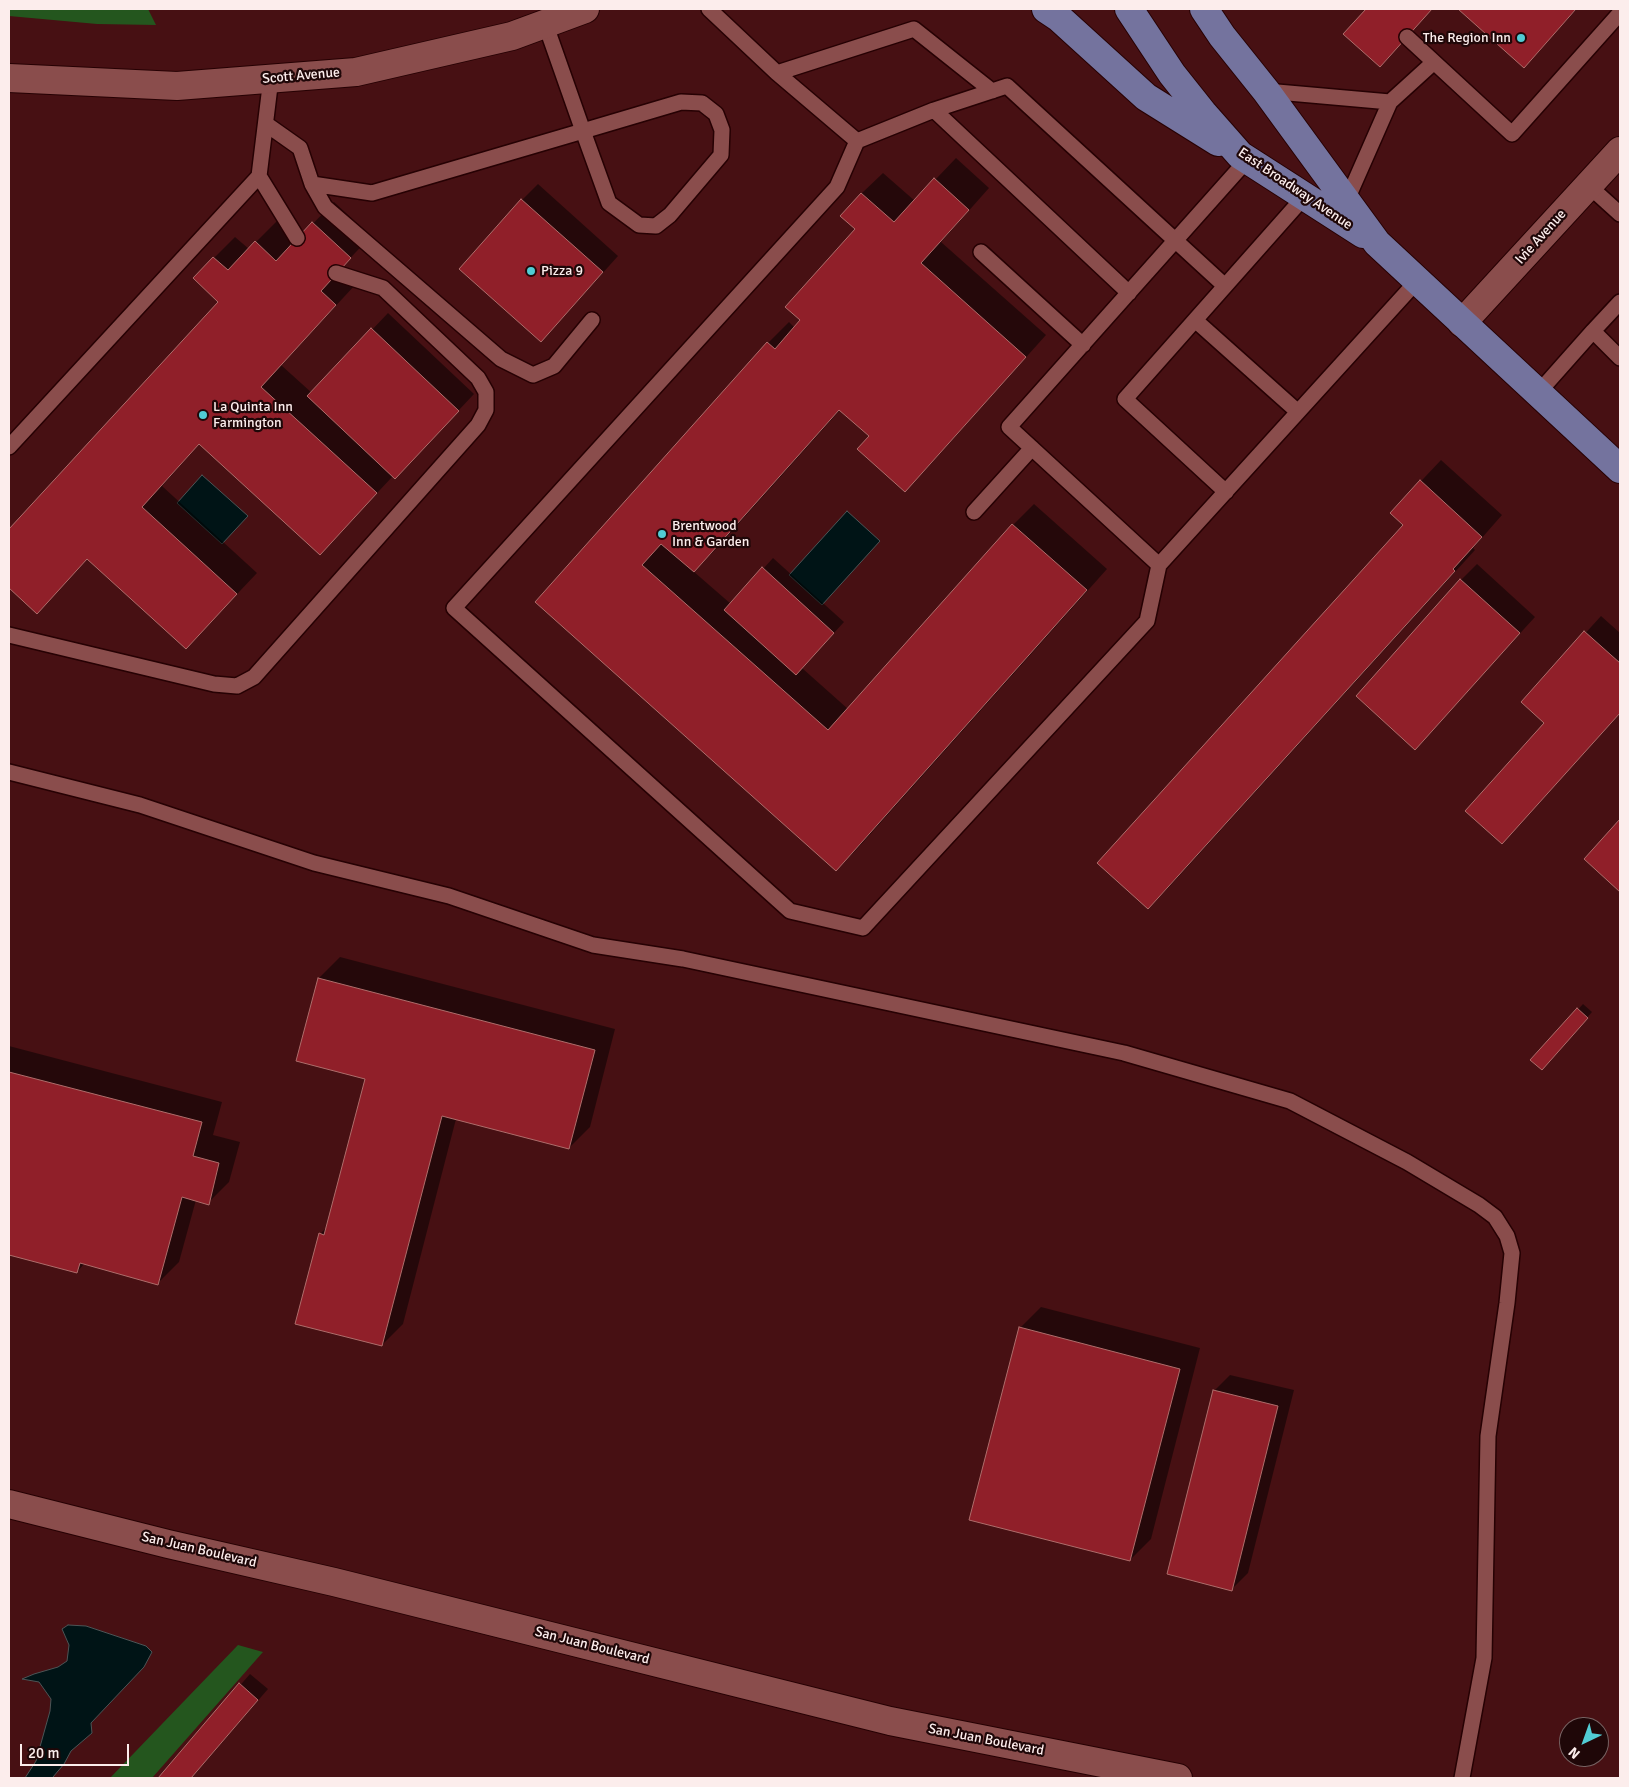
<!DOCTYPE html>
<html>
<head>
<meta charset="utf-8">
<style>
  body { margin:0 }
  #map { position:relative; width:1629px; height:1787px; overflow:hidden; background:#471013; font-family:Signika,sans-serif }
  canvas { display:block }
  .frame { position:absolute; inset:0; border:10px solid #fcedec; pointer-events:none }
  .north { position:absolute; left:1559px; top:1717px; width:50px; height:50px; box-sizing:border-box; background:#1f0708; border:1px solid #776363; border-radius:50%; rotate:222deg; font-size:14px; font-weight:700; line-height:20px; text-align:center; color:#fcedec }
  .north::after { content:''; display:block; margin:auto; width:18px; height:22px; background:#51ccd4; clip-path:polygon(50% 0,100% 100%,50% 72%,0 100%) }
  .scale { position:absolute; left:20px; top:1744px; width:109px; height:22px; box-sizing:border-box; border:2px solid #fcedec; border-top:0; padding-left:6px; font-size:15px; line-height:18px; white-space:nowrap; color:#fcedec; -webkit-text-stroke:4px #1f0708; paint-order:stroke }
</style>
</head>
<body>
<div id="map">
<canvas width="1629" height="1787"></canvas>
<div class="frame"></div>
<div class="north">N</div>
<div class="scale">20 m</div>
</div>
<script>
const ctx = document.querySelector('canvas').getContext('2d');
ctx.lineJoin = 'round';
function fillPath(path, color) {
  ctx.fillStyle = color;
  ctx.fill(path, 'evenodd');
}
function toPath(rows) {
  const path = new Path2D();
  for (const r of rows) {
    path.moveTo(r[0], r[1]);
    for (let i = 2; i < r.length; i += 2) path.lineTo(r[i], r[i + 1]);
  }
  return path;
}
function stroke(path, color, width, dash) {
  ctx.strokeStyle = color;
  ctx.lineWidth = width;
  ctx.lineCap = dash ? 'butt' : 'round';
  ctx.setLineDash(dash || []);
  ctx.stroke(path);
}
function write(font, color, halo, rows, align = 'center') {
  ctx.font = font + ' Signika,sans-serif';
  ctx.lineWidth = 4.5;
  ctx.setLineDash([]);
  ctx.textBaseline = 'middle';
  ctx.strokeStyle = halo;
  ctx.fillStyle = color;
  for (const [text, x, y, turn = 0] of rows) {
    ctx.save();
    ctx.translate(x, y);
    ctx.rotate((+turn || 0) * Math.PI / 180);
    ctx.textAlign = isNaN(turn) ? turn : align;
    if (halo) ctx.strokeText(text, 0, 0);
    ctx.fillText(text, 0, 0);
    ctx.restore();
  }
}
fillPath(toPath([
  [9,9,148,9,156,25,97,24,9,16],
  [238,1645,263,1652,152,1778,110,1778]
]), '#24561e');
const water = toPath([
  [202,475,248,516,222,544,177,503,202,475],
  [847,511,880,541,822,605,789,575,847,511],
  [68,1625,86,1626,146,1646,152,1652,144,1667,91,1723,92,1733,71,1751,64,1764,53,1777,52,1778,25,1778,36,1761,50,1711,51,1699,39,1682,22,1679,34,1674,58,1667,67,1661,69,1645,62,1629,68,1625]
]);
fillPath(water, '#001416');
stroke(water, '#4c5556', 1);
fillPath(toPath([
  [1368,9,1432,9,1380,65,1345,34],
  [1460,9,1577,9,1524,66],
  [956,158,989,188,941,242,1046,335,926,469,905,490,871,436,841,409,715,550,693,571,731,604,773,558,844,622,802,668,848,709,1013,525,1034,504,1107,569,857,849,836,870,537,601,768,343,789,322,795,328,802,320,857,229,842,216,862,193,883,173,915,201],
  [538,184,618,256,556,325,522,200],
  [334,202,371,236,340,269,356,284,281,365,312,393,388,313,474,394,411,461,393,476,320,554,200,443,162,486,257,573,186,648,88,558,37,613,9,587,9,531,220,302,195,278,214,258,235,237,249,249,277,221,297,240],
  [1441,460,1502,515,1473,548,1475,550,1169,887,1148,908,1405,525,1391,513],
  [1477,564,1535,617,1415,748,1461,580],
  [1601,616,1620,633,1620,713,1502,843,1546,722,1523,702],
  [1620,821,1620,890,1586,859],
  [340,957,615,1029,590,1127,569,1148,456,1119,403,1324,382,1345,320,1234,328,1226,366,1078,298,1060,319,978],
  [1583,1004,1592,1012,1547,1064,1532,1060],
  [9,1046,222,1102,213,1135,240,1142,229,1182,208,1203,196,1200,179,1262,158,1283,85,1263,77,1272,9,1254],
  [1041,1307,1200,1348,1151,1539,1130,1560,1020,1328],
  [1230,1375,1294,1390,1248,1573,1232,1589,1214,1391],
  [250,1674,268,1689,191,1778,159,1778]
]), '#0007');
const building = toPath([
  [1366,9,1432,9,1380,67,1343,34,1366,9],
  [1458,9,1576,9,1524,68,1458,9],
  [934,178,969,210,921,263,1026,357,905,492,857,449,869,436,839,410,694,572,661,544,642,565,828,730,1012,524,1087,590,836,871,535,602,767,342,775,349,800,320,785,307,855,229,840,216,861,193,894,222,934,178],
  [521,199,603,272,541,342,459,269,521,199],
  [312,222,351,258,321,291,336,305,261,387,377,493,320,555,199,444,142,507,237,594,186,649,87,559,37,614,9,588,9,529,218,302,193,278,213,257,228,270,255,241,276,261,312,222],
  [371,328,459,411,395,479,307,396,371,328],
  [1420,480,1482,537,1453,569,1455,571,1148,909,1097,863,1403,525,1390,513,1420,480],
  [762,567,834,633,796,675,724,610,762,567],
  [1460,579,1520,633,1415,750,1356,696,1460,579],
  [1584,631,1620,663,1620,713,1502,844,1465,811,1544,723,1521,702,1584,631],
  [1620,819,1620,892,1584,859,1620,819],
  [318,978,595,1050,569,1149,442,1116,382,1346,295,1324,319,1233,324,1235,365,1079,296,1061,318,978],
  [1577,1008,1588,1018,1542,1070,1530,1060,1577,1008],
  [9,1072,202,1122,193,1156,219,1163,209,1205,182,1197,158,1285,80,1263,77,1273,9,1255,9,1072],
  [1019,1327,1180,1369,1130,1561,969,1520,1019,1327],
  [1213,1390,1278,1406,1232,1591,1167,1574,1213,1390],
  [239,1683,258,1700,191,1778,158,1778,239,1683]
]);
fillPath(building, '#901f29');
stroke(building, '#ae6d6b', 1);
const service = toPath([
  [709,9,777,73,857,141,934,110,1007,86,1225,286],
  [1407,37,1434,62],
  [777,73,914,29,992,91],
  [1266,91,1390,102,1346,202],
  [1390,102,1434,62,1512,134,1620,13],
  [934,110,1129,293],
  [266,124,300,148,312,184,325,207,501,359,533,375,554,366,592,320],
  [857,141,837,187,454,608,790,911,863,928,1147,621,1159,565],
  [1247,160,1009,427,1159,565,1417,281],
  [259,176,297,238],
  [312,184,372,193,583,131,681,102,702,103,716,114,722,130,721,155,670,215,656,226,639,225,609,203,583,131,545,23],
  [1588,185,1620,214],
  [981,252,1083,345],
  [1195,320,1298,412],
  [1593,331,1620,302],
  [1538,393,1593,331,1620,358],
  [9,447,259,176,271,78],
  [1226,492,1125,399,1304,197],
  [974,512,1032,448],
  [9,635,214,684,237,686,254,677,478,425,486,410,486,392,478,378,383,288,336,273],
  [9,772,140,805,314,863,449,896,593,945,683,959,1124,1053,1290,1101,1407,1162,1479,1205,1495,1217,1507,1236,1512,1253,1507,1303,1488,1436,1484,1658,1462,1778]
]);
const minor = toPath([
  [1462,323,1620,151]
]);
const secondary = toPath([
  [9,78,177,86,356,72,512,36,585,9],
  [9,1504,168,1544,334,1582,890,1721,1178,1778]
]);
const primary = toPath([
  [1046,9,1058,17,1146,97,1218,142],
  [1129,9,1172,74,1203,113,1240,155,1363,234],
  [1204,9,1222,36,1266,91,1377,243,1620,469]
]);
stroke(service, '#260103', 18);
stroke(minor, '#260103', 30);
stroke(secondary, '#260103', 30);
stroke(primary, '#260103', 30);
stroke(service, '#8a4d4c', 15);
stroke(minor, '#8a4d4c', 28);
stroke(secondary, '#8a4d4c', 28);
stroke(primary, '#74739e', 28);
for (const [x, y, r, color] of [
  [1521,38,5,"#51ccd4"],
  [531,271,5,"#51ccd4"],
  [203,415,5,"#51ccd4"],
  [662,534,5,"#51ccd4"]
]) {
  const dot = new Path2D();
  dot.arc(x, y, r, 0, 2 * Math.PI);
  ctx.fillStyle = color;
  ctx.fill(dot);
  stroke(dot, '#1f0708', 2);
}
write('14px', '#fcedec', '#1f0708', [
  ["The Region Inn",1511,38,"right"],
  ["Pizza 9",541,271],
  ["La Quinta Inn",213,407],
  ["Farmington",213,423],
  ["Brentwood",672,526],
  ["Inn & Garden",672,542]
], 'left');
write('14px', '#fcedec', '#1f0708', [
  ["Scott Avenue",301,76,-5],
  ["East Broadway Avenue",1295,189,34],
  ["Ivie Avenue",1541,237,-48],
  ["San Juan Boulevard",199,1550,13],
  ["San Juan Boulevard",592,1646,14],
  ["San Juan Boulevard",986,1740,11]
]);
</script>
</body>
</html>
